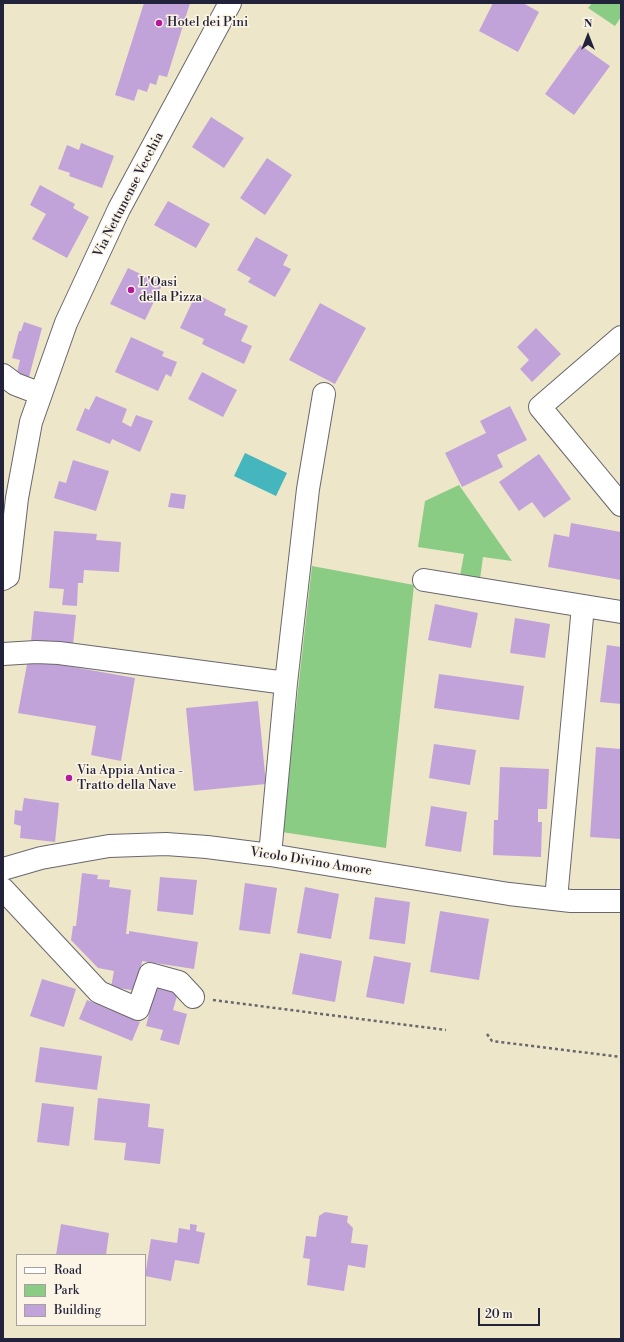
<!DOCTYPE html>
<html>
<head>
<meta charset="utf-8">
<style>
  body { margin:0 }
  #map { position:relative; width:624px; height:1342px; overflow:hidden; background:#ede6c9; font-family:"Libre Bodoni",serif }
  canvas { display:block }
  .frame { position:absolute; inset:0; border:4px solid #22223b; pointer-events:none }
  .legend { position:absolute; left:16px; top:1254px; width:130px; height:72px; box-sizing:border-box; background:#fcf5e5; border:1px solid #a5a1a1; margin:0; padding:5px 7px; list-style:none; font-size:12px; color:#22223b }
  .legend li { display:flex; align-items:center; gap:8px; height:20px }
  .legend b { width:20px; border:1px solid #a5a1a1 }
  .north { position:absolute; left:568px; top:16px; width:40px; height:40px; -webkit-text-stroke:3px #fcf5e5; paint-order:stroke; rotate:0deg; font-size:11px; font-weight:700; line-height:16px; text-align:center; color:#22223b }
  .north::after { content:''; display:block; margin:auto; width:14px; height:18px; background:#22223b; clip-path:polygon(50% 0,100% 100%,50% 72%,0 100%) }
  .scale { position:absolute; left:478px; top:1308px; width:62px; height:18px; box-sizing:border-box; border:2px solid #22223b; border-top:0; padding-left:5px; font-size:12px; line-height:14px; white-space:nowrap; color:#22223b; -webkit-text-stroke:3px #fcf5e5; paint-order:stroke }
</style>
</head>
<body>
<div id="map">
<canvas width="624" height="1342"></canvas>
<div class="frame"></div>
<ul class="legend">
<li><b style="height:5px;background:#fff"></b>Road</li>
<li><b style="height:11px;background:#8acc84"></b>Park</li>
<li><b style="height:11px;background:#c2a3d9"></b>Building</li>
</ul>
<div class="north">N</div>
<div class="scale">20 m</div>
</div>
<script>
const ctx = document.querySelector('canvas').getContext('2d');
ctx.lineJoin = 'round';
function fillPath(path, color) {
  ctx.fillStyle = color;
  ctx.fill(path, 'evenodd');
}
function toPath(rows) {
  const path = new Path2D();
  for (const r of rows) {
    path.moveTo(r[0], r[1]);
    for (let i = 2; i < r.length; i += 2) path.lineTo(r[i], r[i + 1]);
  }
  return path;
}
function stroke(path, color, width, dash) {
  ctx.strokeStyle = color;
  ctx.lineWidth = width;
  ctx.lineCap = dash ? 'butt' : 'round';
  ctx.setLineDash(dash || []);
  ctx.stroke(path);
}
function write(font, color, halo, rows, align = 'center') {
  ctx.font = font + ' "Libre Bodoni",serif';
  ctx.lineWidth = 3;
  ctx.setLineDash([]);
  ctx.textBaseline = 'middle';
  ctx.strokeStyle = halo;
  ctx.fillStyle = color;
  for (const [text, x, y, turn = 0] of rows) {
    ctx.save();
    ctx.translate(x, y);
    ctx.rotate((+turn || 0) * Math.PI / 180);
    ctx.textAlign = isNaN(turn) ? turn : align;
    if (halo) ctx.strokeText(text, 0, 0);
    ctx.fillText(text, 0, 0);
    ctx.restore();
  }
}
fillPath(toPath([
  [592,3,621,3,621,17,615,26,588,8],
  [459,485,512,561,483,557,480,579,460,576,464,554,418,547,425,501],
  [312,566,414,585,386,848,282,832]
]), '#8acc84');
fillPath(toPath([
  [245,453,287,473,276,496,234,476]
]), '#45b5be');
fillPath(toPath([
  [144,3,190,3,167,77,159,75,156,85,150,83,147,92,138,89,134,101,115,95],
  [493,3,523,3,539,12,518,52,479,31],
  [580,45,610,66,574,115,545,94],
  [211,117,244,138,224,168,192,147],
  [81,143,114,156,102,188,69,176,70,173,58,169,67,145,79,150],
  [267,158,292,175,265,215,240,198],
  [40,185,75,204,73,208,89,217,67,258,32,239,46,214,30,205],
  [168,201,210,224,196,248,154,225],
  [256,237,288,255,283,265,291,269,275,297,248,282,251,278,237,270],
  [128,268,155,281,157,277,164,281,145,320,110,304],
  [196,294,226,309,224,315,248,326,241,341,252,346,244,364,202,344,204,339,180,328],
  [320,303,366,328,335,384,289,360],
  [24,322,42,328,29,377,17,373,20,360,12,358,19,331,21,331],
  [536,328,561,354,532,382,520,369,529,360,517,347],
  [131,337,164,352,162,356,177,362,171,377,166,374,158,391,115,372],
  [202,372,237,390,223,417,188,399],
  [96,396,127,409,122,422,131,427,136,415,153,421,140,452,112,439,110,444,76,430,85,408,89,410],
  [510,406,527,440,497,455,503,467,462,487,445,453,486,433,480,421],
  [539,454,571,499,544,518,532,502,519,511,499,482],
  [73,460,109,471,96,511,54,498,59,481,66,483],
  [171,493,186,495,184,509,168,507],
  [571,523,621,532,621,580,548,567,554,534,569,537],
  [54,531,97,534,96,540,121,542,119,572,84,570,83,583,78,583,77,606,62,605,64,589,49,588],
  [435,604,478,613,471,648,428,640],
  [34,611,76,615,73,645,31,641],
  [515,618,550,624,545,658,510,653],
  [607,645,621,647,621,704,600,702],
  [28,659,135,678,121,761,91,755,96,726,18,713],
  [439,674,524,686,519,720,434,708],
  [258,701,266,784,194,791,186,708],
  [434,744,476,750,470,785,429,778],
  [596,747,621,749,621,839,590,837],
  [500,767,549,769,547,809,538,809,538,822,542,822,541,857,493,855,494,820,498,820],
  [24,798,59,803,55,842,20,838,21,826,14,824,15,810,22,811],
  [431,806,467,812,461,852,425,846],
  [82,873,98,875,97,879,110,880,109,887,131,890,126,934,129,934,129,931,198,942,194,969,142,961,138,991,111,987,114,971,98,968,71,940,73,926,76,926],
  [160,877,197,880,193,915,157,911],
  [245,883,277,888,270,934,239,930],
  [305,887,339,894,331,939,297,933],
  [375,897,410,902,405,944,369,939],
  [440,911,489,919,479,980,430,972],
  [300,953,342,961,335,1002,292,994],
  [374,956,411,963,404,1004,366,997],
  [42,979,76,989,64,1027,30,1016],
  [157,984,179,989,173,1010,187,1014,179,1045,160,1040,163,1030,146,1026],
  [87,1000,140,1022,132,1041,79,1019],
  [40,1047,102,1056,97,1090,35,1082],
  [98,1098,150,1104,148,1127,164,1129,160,1164,124,1160,126,1143,94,1140],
  [42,1103,74,1107,69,1146,37,1142],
  [325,1212,348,1216,347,1222,353,1228,351,1243,368,1245,365,1268,348,1265,344,1291,307,1285,310,1259,303,1258,306,1236,316,1237,319,1216],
  [61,1224,109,1233,106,1255,56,1255],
  [190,1224,197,1225,196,1231,205,1233,199,1264,175,1260,171,1281,145,1276,151,1239,177,1243,179,1228,190,1230]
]), '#c2a3d9');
const minor = toPath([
  [621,337,540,407,621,505],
  [3,375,15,384,41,394],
  [3,579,8,576,17,498,31,422,66,323,119,209,230,3],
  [424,580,621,612],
  [3,654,36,652,59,653,286,683],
  [270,855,286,683,308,489,324,394],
  [3,869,41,858,109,846,166,844,207,847,270,855,509,894,571,901,621,901],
  [3,889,99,992,138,1009,150,974,179,982,193,997],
  [556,899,583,606]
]);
stroke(minor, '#69676d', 24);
stroke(toPath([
  [213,1000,446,1030],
  [487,1034,492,1041,621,1057]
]), '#69676d', 2.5, [3, 3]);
stroke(minor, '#fff', 22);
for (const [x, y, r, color] of [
  [159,23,4,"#b5179e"],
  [131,290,4,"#b5179e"],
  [69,778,4,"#b5179e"]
]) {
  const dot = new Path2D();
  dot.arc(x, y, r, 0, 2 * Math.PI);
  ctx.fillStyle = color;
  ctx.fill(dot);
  stroke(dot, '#fcf5e5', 1.5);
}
write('13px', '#22223b', '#fcf5e5', [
  ["Hotel dei Pini",167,23],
  ["L'Oasi",139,283],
  ["della Pizza",139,298],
  ["Via Appia Antica -",77,771],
  ["Tratto della Nave",77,786]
], 'left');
write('13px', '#22223b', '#fcf5e5', [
  ["Via Nettunense Vecchia",129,195,-63],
  ["Vicolo Divino Amore",311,862,9]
]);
</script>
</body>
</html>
